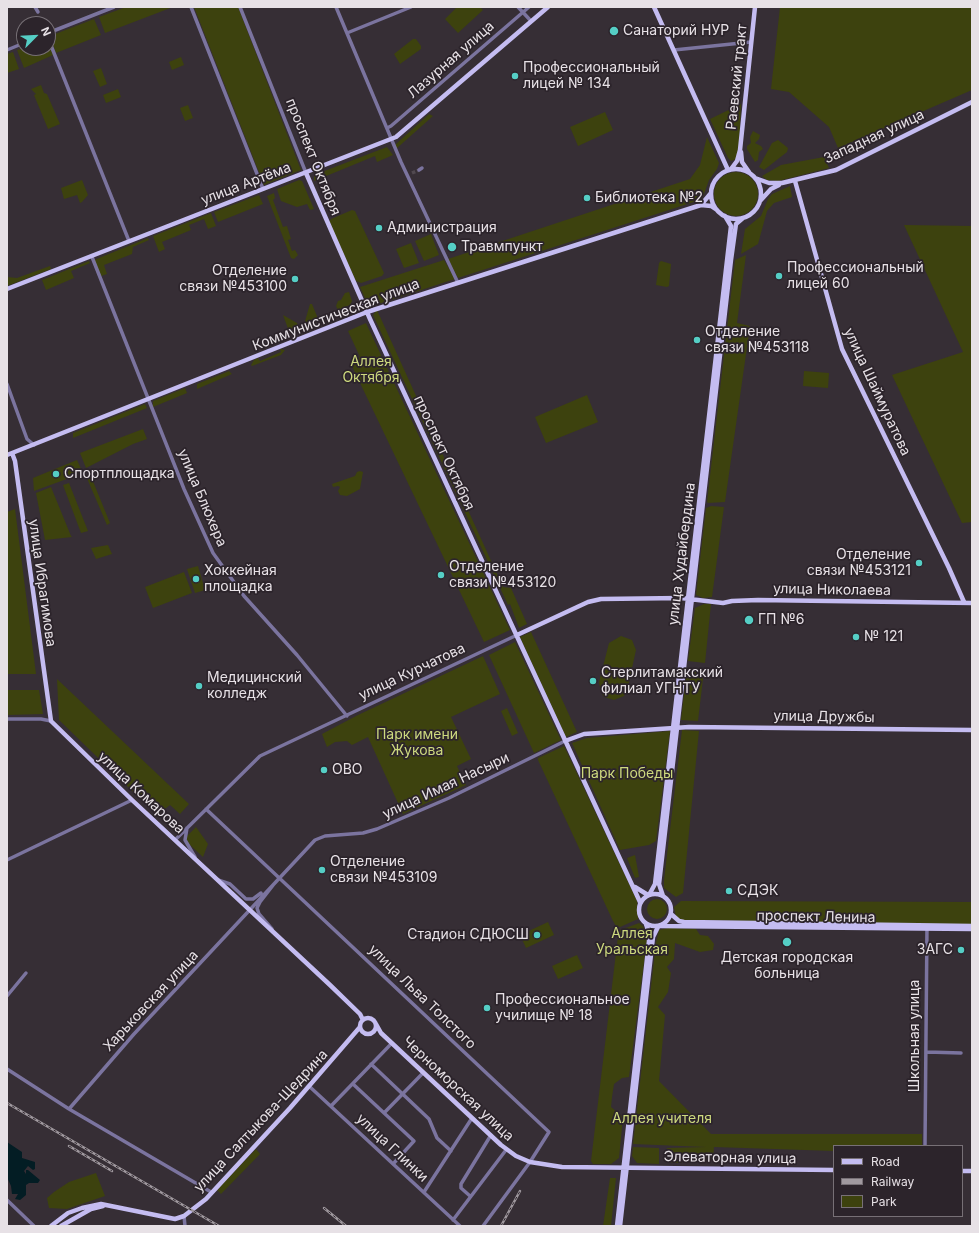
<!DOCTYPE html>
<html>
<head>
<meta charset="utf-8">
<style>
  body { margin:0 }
  #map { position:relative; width:979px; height:1233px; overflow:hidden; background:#362e35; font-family:Inter,sans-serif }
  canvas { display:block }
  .frame { position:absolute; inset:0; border:8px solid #e7e1e6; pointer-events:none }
  .legend { position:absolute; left:833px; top:1145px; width:130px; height:72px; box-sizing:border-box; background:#2c242b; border:1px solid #777076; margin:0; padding:5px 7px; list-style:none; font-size:12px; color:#e7e1e6 }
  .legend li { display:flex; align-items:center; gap:8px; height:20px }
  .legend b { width:20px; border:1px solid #777076 }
  .north { position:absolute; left:16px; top:16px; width:40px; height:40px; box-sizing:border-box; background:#2c242b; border:1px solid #777076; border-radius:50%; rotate:66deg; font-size:11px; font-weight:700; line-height:16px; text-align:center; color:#e7e1e6 }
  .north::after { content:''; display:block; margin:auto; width:14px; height:18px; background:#55cec5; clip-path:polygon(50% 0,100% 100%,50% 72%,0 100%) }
</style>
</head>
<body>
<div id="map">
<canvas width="979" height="1233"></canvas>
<div class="frame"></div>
<ul class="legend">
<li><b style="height:5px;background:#c4bcf1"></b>Road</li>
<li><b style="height:5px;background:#a0999f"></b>Railway</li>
<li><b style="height:11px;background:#3d420e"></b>Park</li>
</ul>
<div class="north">N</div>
</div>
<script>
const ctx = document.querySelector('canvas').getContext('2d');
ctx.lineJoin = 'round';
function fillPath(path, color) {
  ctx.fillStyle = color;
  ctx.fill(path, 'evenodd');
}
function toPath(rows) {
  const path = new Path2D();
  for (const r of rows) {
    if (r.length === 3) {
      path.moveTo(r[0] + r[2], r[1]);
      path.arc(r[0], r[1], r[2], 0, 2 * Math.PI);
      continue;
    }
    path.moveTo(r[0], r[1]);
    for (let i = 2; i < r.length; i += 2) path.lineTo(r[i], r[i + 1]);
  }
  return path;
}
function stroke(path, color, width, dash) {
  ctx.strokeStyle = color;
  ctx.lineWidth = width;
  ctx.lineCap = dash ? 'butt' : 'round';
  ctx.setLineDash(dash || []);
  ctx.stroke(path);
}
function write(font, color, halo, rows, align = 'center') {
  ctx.font = font + ' Inter,sans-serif';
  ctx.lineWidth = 3.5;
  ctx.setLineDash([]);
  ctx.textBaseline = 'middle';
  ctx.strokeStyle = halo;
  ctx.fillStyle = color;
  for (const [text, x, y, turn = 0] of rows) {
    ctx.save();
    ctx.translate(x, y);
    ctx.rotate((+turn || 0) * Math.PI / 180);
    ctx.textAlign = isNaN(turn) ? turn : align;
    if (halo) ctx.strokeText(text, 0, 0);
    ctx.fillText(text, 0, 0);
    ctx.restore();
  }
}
fillPath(toPath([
  [126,7,173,7,105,33,99,17],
  [194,7,238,7,301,170,264,185],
  [457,7,480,7,483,10,458,33,445,19],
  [780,7,972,7,972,90,838,148,829,127,789,92,771,89],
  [94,19,101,35,56,53,50,36],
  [413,39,416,39,421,46,421,49,400,64,394,54],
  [48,41,53,55,24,68,17,50,24,48,48,48],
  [13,52,19,69,7,73,7,54],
  [181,57,184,65,172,70,169,62],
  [101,68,107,84,100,87,93,71],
  [41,85,44,93,47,94,60,124,48,129,34,95,36,94,31,89],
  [118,89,121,97,106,103,103,95],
  [741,104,739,150,736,159,731,161,728,158,710,119],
  [188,105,193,118,185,121,180,108],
  [605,112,613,130,578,146,570,127],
  [429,114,433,116,396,149,396,144],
  [753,131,760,135,759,139,755,143,761,146,763,149,759,152,758,160,755,162,747,149,747,146,751,143,750,137],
  [707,137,719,163,717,169,709,180,704,194,700,200,458,278,448,259,690,179,700,165],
  [778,140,788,148,787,152,764,170,759,167,772,143],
  [387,147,393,155,377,162,375,156,314,181,314,175],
  [824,157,829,168,778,181,767,180,762,176,781,165],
  [736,194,22],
  [82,180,88,195,82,202,80,203,77,195,64,199,61,188],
  [299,180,302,181,314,209,310,210,307,204,297,207,281,201,277,189],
  [790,186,792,197,774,203,767,211,758,244,741,254,745,229,761,216,768,199,772,194],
  [274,193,275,198,273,200,283,227,287,226,291,239,288,240,292,251,295,250,298,255,294,259,291,258,267,196],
  [259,195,263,204,218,222,214,212],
  [352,210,355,211,384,273,382,276,361,283,356,281,329,222,331,219],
  [211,213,216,226,208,229,204,219,189,225,191,230,162,242,165,249,159,252,153,236],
  [904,225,972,226,972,522,962,523,892,375,963,352],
  [431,234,439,255,424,261,415,241],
  [148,238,149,240,133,247,132,254,104,265,107,274,101,276,94,260],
  [411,243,419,263,404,268,396,249],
  [746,255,737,323,750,326,725,502,708,503,707,502,735,260],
  [444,260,455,279,369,307,360,287],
  [89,261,90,263,71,271,74,278,46,290,42,280],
  [661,261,671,264,669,286,667,287,656,285,659,263],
  [50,266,51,269,7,286,7,277,17,278],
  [349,292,352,301,350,305,338,310,336,306,338,301,341,300,345,293],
  [310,304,312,304,319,321,303,328],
  [377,310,503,587,511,588,527,624,519,628,510,604,508,605,373,315],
  [283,315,297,323,300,329,290,334],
  [366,323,510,630,484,642,350,362,360,357,348,331],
  [280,349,285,350,281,355,252,366,251,365,254,360,258,358,260,361,281,352],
  [229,371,232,374,197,389,197,384],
  [804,371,829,373,828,388,803,386],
  [185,388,187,393,153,407,153,401],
  [587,395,598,422,546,443,535,417],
  [145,404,147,408,73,438,73,433],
  [143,429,147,439,133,444,86,468,80,453],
  [77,460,83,473,34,491,33,478],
  [360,471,363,472,360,489,347,496,340,495,338,491,340,487,338,486,333,487,332,484,355,476,357,472],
  [90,474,110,523,107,525,86,476],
  [69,483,88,531,81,533,63,485],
  [51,487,71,536,72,537,45,540,36,493],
  [711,506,724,507,712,597,703,598,696,595,706,508],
  [15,509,36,674,7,674,7,512],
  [108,545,112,554,96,559,91,548],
  [198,566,205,590,195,593,187,569],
  [184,572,192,593,153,608,145,587],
  [704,604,711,604,705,663,688,661,695,608],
  [531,632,577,732,566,737,520,637],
  [621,636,632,640,636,650,627,691,624,696,614,700,604,697,601,692,599,682,609,643],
  [515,642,561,740,534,753,489,655],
  [483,656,500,694,451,717,471,759,457,766,466,785,403,814,368,737,352,745,347,741,335,742,327,747,322,734,358,715],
  [687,669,704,670,698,721,681,720],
  [57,679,189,804,180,814,170,805,157,815,59,720],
  [7,690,39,690,43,714,7,715],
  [507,708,518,733,512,736,501,711],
  [682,730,699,731,683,893,676,897,664,888,664,880],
  [670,731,656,841,649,845,620,850,572,743,587,738],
  [564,746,637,901,638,919,620,927,616,926,613,921,538,760,538,758],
  [196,827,208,844,203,857,189,844,187,840,187,836],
  [635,855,639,877,635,878,627,858],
  [657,909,10],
  [681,901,972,902,972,925,682,920,676,917,674,907],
  [548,922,554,935,526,948,520,935],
  [639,923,643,926,647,939,629,1077,622,1078,614,1084,612,1097,611,1107,623,1117,619,1158,611,1164,593,1164,591,1161,618,936,620,930],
  [668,928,696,929,700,935,708,936,714,944,713,950,700,952,675,943,674,959,667,967,671,973,668,992,658,1007,665,1015,659,1081,711,1134,922,1134,922,1146,834,1146,834,1151,714,1147,713,1158,682,1157,682,1163,667,1162,667,1148,706,1147,633,1144,656,943,659,930],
  [577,955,583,968,558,979,552,966],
  [633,1147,659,1148,659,1164,637,1163,632,1156],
  [256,1149,260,1154,221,1194,217,1190],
  [96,1173,105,1196,67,1209,49,1208,47,1198,54,1192,69,1182],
  [610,1178,616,1178,611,1226,603,1226]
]), '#3d420e');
fillPath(toPath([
  [7,1142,22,1152,22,1158,35,1162,35,1169,33,1170,28,1166,24,1171,26,1174,26,1170,28,1170,40,1180,38,1183,29,1183,26,1185,26,1195,20,1200,15,1199,18,1194,12,1194,11,1186,7,1177]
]), '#031d24');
stroke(toPath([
  [412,173,419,170]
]), '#514950', 3.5, [3.5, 2]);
stroke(toPath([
  [35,7,38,12],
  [191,7,263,189],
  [240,7,306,173],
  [336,7,401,162,458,283],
  [518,7,531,21],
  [48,33,114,7],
  [347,33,411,7],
  [48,38,129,241],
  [7,50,24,43],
  [674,50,751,42],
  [387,128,391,126,529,7],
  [419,170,422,168],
  [92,257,184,489,213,553,244,596,297,655,347,716],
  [7,384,27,439,34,445],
  [7,719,41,719,51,721],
  [206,809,549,1132,530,1162,483,1226],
  [187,828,185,840,195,857],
  [175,840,260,756,517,635],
  [7,860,132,800],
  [218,880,230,884,246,899,253,899,261,893],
  [272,929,259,914,257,908,260,902,274,884],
  [7,996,26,973],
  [927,1052,961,1053],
  [371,1064,429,1119,437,1138,451,1151],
  [7,1069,69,1109,211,1192],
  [353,1084,414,1141,393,1164],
  [310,1087,460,1226],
  [331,1106,392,1043],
  [69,1109,134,1034,315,840,325,836,363,833,377,829,449,798,565,741],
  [384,1113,423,1073],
  [925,1146,927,926],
  [424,1192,472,1118],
  [470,1196,461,1188,461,1184,491,1135],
  [7,1200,34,1226],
  [184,1216,185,1226],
  [453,1220,506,1150]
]), '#7b749f', 3.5);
stroke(toPath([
  [654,7,728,170],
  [741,152,742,162,749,172],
  [731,169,737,161,740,150,755,7],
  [736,194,25],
  [306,173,370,319,640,902],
  [755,178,769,183,782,183,836,170,972,102],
  [795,181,842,349,949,568,964,602],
  [760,201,771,189,779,185],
  [701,205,711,193],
  [7,289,396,137,548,7],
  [12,453,15,461,51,721,132,800,330,985,360,1014,363,1020],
  [7,455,367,312,701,205,711,206,717,210],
  [517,635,588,602,601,599,681,598,723,603,732,601,758,600,972,603],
  [565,741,584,734,689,727,972,730],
  [635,887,648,895],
  [655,910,16],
  [649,895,655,884,731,226,725,216],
  [663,896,659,884,731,260,736,224,743,218],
  [671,914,679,921,684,922,972,926],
  [660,926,972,929],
  [368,1026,8],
  [376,1024,381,1033,501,1145,516,1156,530,1162,562,1167,834,1170],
  [962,1171,972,1171],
  [51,1226,68,1213,82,1208,101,1204,175,1219,184,1216,206,1199,290,1108,360,1027],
  [61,1226,91,1209,103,1206],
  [617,1226,649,941,649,933,646,924],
  [620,1226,653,937,658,927]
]), '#c4bcf1', 4.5);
const rail = toPath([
  [7,1103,219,1226],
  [69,1146,112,1171],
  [324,1208,346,1226],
  [501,1226,520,1191]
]);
stroke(rail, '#a0999f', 2.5);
stroke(rail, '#2c242b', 1, [3]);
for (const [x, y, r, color] of [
  [614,31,5,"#55cec5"],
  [515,76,4,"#55cec5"],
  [587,198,4,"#55cec5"],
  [379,228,4,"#55cec5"],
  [452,247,5,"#55cec5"],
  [779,276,4,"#55cec5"],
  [295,279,4,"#55cec5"],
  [697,340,4,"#55cec5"],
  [56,474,4,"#55cec5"],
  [919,563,4,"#55cec5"],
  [441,575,4,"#55cec5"],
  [196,579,4,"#55cec5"],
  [749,620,5,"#55cec5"],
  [856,637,4,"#55cec5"],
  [593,681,4,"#55cec5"],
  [199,686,4,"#55cec5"],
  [324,770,4,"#55cec5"],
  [322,870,4,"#55cec5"],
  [729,891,4,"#55cec5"],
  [537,935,4,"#55cec5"],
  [787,942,5,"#55cec5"],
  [961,950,4,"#55cec5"],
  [487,1008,4,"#55cec5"]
]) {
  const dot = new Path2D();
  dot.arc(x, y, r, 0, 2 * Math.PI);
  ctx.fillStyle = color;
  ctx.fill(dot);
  stroke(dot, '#2c242b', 1.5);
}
write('14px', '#e7e1e6', '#2c242b', [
  ["Санаторий НУР",623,31],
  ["Профессиональный",523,68],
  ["лицей № 134",523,84],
  ["Библиотека №2",595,198],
  ["Администрация",387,228],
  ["Травмпункт",461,247],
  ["Профессиональный",787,268],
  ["лицей 60",787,284],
  ["Отделение",287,271,"right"],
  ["связи №453100",287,287,"right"],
  ["Отделение",705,332],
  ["связи №453118",705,348],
  ["Спортплощадка",64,474],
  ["Отделение",911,555,"right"],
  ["связи №453121",911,571,"right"],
  ["Отделение",449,567],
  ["связи №453120",449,583],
  ["Хоккейная",204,571],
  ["площадка",204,587],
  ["ГП №6",758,620],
  ["№ 121",864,637],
  ["Стерлитамакский",601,673],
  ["филиал УГНТУ",601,689],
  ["Медицинский",207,678],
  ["колледж",207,694],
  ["ОВО",332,770],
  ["Отделение",330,862],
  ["связи №453109",330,878],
  ["СДЭК",737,891],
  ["Стадион СДЮСШ",529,935,"right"],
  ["ЗАГС",953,950,"right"],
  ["Детская городская",787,958,"center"],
  ["больница",787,974,"center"],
  ["Профессиональное",495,1000],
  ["училище № 18",495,1016]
], 'left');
write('14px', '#e7e1e6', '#2c242b', [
  ["Лазурная улица",451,60,-41],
  ["Раевский тракт",737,77,-84],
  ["Западная улица",874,137,-25],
  ["проспект Октября",313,157,68],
  ["улица Артёма",246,184,-21],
  ["Коммунистическая улица",336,315,-21],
  ["улица Шаймуратова",877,392,65],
  ["проспект Октября",444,453,65],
  ["улица Блюхера",202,498,67],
  ["улица Худайбердина",682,554,-83],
  ["улица Ибрагимова",42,583,82],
  ["улица Николаева",832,590,1],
  ["улица Курчатова",412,672,-25],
  ["улица Дружбы",824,717,1],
  ["улица Имая Насыри",446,786,-25],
  ["улица Комарова",141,793,43],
  ["проспект Ленина",816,917,1],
  ["улица Льва Толстого",422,997,44],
  ["Харьковская улица",151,1001,-47],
  ["Школьная улица",915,1036,-90],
  ["Черноморская улица",458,1089,43],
  ["улица Салтыкова-Щедрина",261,1121,-47],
  ["улица Глинки",392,1148,43],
  ["Элеваторная улица",730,1158,1]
]);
write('14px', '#cdd97e', '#2c242b', [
  ["Аллея",371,362],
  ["Октября",371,378],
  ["Парк имени",417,735],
  ["Жукова",417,751],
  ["Парк Победы",627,774],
  ["Аллея",632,934],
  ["Уральская",632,950],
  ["Аллея учителя",662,1119]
]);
</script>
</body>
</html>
